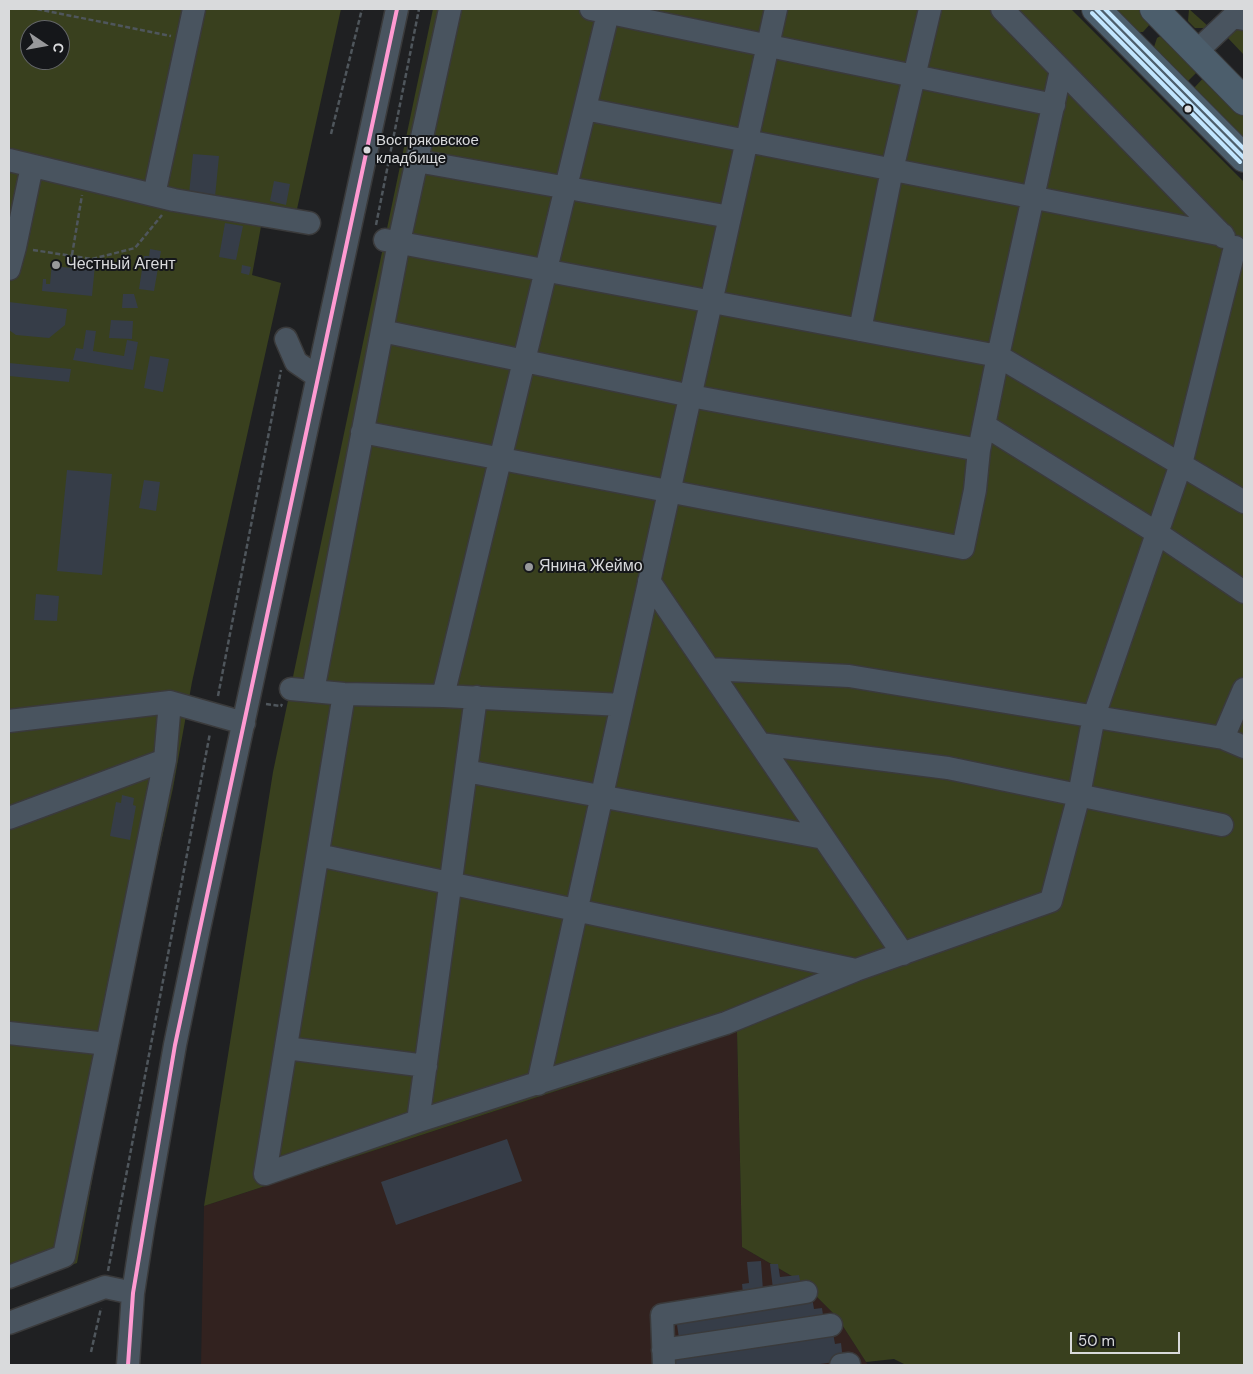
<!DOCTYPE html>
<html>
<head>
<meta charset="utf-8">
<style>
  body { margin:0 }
  #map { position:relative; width:1253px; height:1374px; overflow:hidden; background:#1f2022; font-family:"DM Sans",sans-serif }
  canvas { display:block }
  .frame { position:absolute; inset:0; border:10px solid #d9dadc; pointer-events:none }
  .north { position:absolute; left:20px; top:20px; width:50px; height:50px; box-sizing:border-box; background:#15171a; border:1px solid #636568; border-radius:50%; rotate:102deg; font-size:14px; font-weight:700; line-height:20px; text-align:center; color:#d9dadc }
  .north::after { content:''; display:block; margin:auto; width:18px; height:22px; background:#98999b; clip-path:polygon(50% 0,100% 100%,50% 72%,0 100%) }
  .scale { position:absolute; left:1070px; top:1332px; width:110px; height:22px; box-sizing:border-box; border:2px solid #d9dadc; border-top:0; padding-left:6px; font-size:15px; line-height:18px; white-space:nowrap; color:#d9dadc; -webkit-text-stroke:4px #15171a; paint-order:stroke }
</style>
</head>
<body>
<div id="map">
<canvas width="1253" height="1374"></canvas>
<div class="frame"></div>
<div class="north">С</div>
<div class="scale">50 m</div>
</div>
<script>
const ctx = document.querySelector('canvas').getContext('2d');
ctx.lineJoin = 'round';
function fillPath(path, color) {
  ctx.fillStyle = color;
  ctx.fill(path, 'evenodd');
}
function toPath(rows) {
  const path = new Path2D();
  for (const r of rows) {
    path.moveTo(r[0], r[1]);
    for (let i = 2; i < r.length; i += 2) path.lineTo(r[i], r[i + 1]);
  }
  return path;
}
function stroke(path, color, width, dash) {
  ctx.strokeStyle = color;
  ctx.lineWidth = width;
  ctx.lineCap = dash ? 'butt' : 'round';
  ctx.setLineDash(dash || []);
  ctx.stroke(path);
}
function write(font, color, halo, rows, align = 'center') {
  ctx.font = font + ' "DM Sans",sans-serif';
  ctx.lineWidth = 4;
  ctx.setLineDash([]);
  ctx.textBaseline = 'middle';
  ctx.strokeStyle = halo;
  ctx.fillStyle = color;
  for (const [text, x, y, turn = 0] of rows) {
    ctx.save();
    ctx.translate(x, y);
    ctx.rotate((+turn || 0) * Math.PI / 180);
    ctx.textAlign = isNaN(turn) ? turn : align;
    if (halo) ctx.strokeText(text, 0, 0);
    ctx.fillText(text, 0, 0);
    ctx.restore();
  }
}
fillPath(toPath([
  [737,1032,742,1247,802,1282,837,1317,868,1365,201,1365,204,1206]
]), '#32221f');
fillPath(toPath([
  [9,9,341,9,297,209,265,205,252,275,281,283,192,682,173,788,119,1033,77,1263,9,1288],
  [30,30,60,30,60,60,30,60],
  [433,9,1071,9,1244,182,1244,1365,906,1365,894,1359,866,1362,837,1317,802,1282,742,1247,737,1032,204,1206,273,772],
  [1114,9,1142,9,1151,23,1143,32,1137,32],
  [1189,9,1208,26,1207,28,1195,28,1188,21],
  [1239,23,1244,28,1244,55,1227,37],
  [1164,34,1201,68,1187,82,1154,47,1157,38],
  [1207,74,1244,112,1244,139,1194,88]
]), '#39401e');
fillPath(toPath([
  [193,154,219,156,215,197,189,194],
  [274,181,290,184,286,205,270,201],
  [225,223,243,226,236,260,219,257],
  [150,249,161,251,154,291,139,289,144,256,149,256],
  [52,262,62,263,62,267,84,269,85,264,95,265,92,296,42,291,43,279,46,279,46,284,50,284],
  [242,265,251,267,249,275,241,273],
  [123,294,134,294,138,308,122,308],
  [9,302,67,309,65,325,49,338,16,335,9,330],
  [111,320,133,321,132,339,109,338],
  [86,330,96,331,93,351,124,356,127,340,138,342,133,370,73,360,76,348,83,349],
  [150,356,169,359,163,392,144,388],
  [9,363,71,369,69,382,9,376],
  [67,470,112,474,102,575,57,571],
  [144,480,160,482,156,511,139,508],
  [36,594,59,596,57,621,34,620],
  [122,795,134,798,133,805,136,806,130,840,110,836,116,802,121,803],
  [507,1139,522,1181,396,1225,381,1182],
  [761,1261,763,1291,743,1293,742,1284,749,1283,747,1262],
  [770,1264,778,1264,780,1277,799,1275,801,1286,773,1289],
  [812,1297,814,1309,822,1308,824,1322,680,1345,676,1318],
  [833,1333,835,1344,841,1343,843,1361,812,1365,675,1365,674,1355]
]), '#363d48');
const minor = toPath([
  [591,9,1054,105],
  [1002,9,1224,237],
  [1196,52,1233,17,1244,19],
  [585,109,1223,235],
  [9,160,174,200,309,223],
  [417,161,730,217],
  [154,195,194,9],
  [385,240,998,356,1244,502],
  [9,269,15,247,32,166],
  [860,330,892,170,930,9],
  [382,331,691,396,979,450],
  [286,339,296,362,318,377],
  [984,425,1157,533,1244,592],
  [362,432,963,548,975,490,979,450,998,356,1061,70],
  [649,581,903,954],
  [709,669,849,676,1223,738,1244,689],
  [291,689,344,694,443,696,622,705],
  [313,691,399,242,450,9],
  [344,694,265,1174,418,1121,726,1023,856,970,1051,901,1079,795,1094,716,1181,464,1235,247],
  [443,696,609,9],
  [9,721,170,702,244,723],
  [1223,738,1244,747],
  [760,744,948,768,1222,825],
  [466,771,824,838],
  [9,818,165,760],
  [318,855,856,970],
  [9,1033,107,1044],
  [286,1048,426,1066],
  [538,1084,776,9],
  [418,1121,476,697],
  [9,1277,64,1256,165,760,170,702],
  [9,1323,105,1287,133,1293],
  [663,1350,831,1325],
  [128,1365,133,1293,143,1228,175,1045,199,929,397,9],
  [664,1365,662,1315,806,1292],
  [841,1365,849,1364]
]);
const major = toPath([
  [1096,9,1244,158],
  [1154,9,1244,101]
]);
stroke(minor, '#3a3a3b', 25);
stroke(major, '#3a3a3b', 30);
stroke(toPath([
  [37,9,171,36],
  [331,134,362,9],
  [376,225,419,9],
  [33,250,92,259,135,248,162,215],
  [72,255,82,195],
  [218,696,281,370],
  [266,704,281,706,282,704],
  [108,1271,210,733],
  [91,1352,101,1308]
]), '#4f565c', 2.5, [5, 2.5]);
stroke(minor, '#49545f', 22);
stroke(major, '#4c5e6c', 28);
stroke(toPath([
  [128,1365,133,1293,175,1045,397,9]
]), '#ff9ad2', 4);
stroke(toPath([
  [1096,9,1244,158]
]), '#c2e6ff', 4);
stroke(toPath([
  [1092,13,1240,162]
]), '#c2e6ff', 4);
stroke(toPath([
  [1105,9,1244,149]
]), '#c2e6ff', 4);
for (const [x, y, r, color] of [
  [1188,109,4.5,"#d9dadc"],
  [367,150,4.5,"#d9dadc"],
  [56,265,5,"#98999b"],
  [529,567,5,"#98999b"]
]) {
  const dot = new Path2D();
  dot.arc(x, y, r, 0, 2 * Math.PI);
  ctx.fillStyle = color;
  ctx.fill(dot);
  stroke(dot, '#15171a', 2);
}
write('15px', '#d9dadc', '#15171a', [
  ["Востряковское",376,141],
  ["кладбище",376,159]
], 'left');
write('16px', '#d9dadc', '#15171a', [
  ["Честный Агент",66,265],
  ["Янина Жеймо",539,567]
], 'left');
</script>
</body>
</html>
